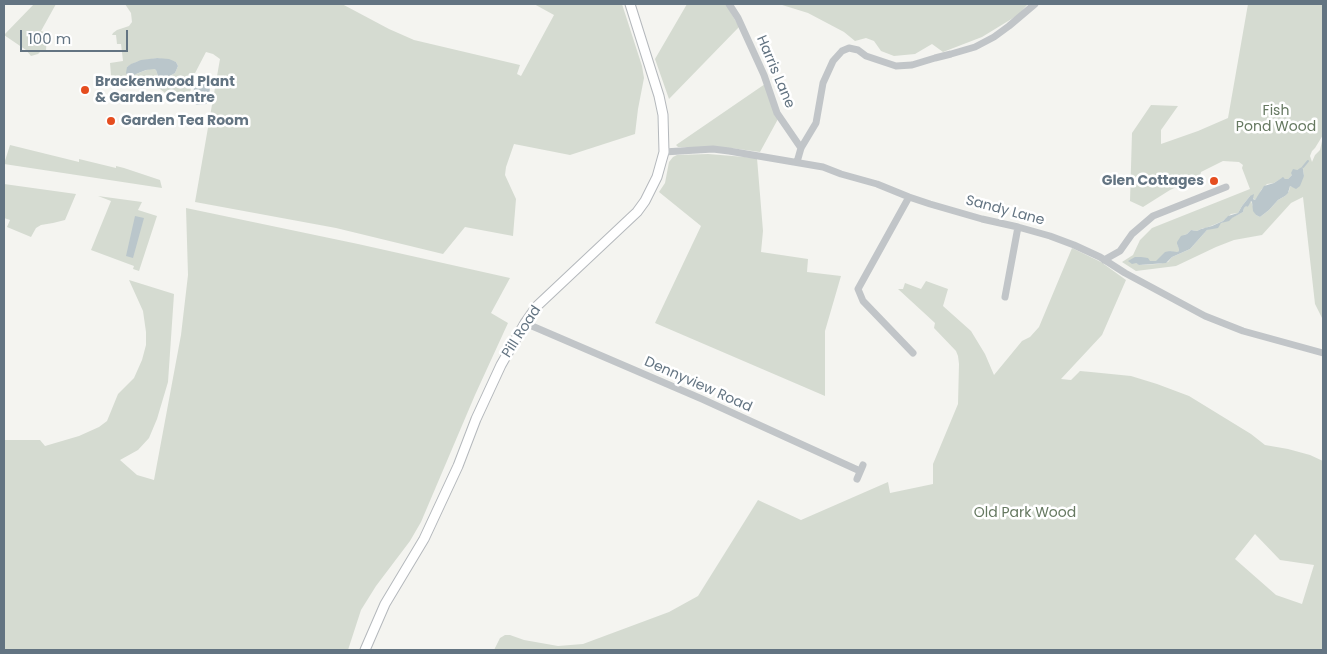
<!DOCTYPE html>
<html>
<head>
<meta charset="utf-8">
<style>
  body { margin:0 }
  #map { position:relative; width:1327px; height:654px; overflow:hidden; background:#f4f4f0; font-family:Poppins,sans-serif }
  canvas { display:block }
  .frame { position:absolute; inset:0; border:5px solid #637482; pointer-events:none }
  .scale { position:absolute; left:20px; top:30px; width:108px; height:22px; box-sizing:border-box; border:2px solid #637482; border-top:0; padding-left:6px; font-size:15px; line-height:18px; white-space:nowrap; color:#637482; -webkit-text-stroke:4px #fff; paint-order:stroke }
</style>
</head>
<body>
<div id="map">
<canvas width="1327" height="654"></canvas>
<div class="frame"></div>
<div class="scale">100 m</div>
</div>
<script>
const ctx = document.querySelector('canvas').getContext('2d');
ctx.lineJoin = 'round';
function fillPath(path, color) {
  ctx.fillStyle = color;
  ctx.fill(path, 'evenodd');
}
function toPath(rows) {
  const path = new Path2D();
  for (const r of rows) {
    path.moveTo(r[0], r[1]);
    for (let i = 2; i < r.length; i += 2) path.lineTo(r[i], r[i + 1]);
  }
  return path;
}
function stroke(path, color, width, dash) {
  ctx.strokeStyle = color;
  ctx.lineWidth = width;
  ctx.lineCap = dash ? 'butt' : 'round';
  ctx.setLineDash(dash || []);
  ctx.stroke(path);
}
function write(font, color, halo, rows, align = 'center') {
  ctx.font = font + ' Poppins,sans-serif';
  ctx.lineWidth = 5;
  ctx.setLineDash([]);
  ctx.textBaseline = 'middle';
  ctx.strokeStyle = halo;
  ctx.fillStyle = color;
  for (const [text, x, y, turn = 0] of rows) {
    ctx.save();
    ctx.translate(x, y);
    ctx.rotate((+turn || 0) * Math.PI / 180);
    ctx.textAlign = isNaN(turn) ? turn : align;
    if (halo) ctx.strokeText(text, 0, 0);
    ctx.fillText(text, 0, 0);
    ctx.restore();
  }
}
fillPath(toPath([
  [34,4,56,4,41,31,47,33,46,51,41,51,38,54,31,56,26,50,4,35],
  [125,4,342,4,389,29,414,40,520,65,517,74,521,76,554,15,534,4,622,4,642,66,644,78,638,109,635,134,570,155,514,144,506,167,505,175,516,199,513,236,465,227,443,254,336,228,195,202,220,59,213,54,206,52,193,77,188,103,166,100,165,93,160,89,111,75,110,63,123,61,121,44,117,44,116,35,112,35,113,33,117,30,129,26,132,22,131,13],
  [157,58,176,62,178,66,175,73,168,77,162,78,158,76,156,70,154,69,149,69,136,74,127,67,136,62],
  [687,4,726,4,739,27,669,99,655,59],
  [779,4,1028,4,1018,15,982,37,943,52,932,44,915,54,894,56,881,51,874,41,866,38,855,41,844,32,808,13],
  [1248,4,1323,4,1323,135,1315,148,1312,151,1310,156,1312,162,1315,155,1320,150,1322,141,1323,141,1323,320,1315,304,1303,197,1291,203,1262,235,1234,240,1216,247,1176,266,1136,271,1122,262,1133,255,1140,240,1152,228,1250,189,1242,168,1243,165,1239,162,1223,161,1201,172,1199,180,1194,179,1170,190,1143,207,1130,201,1132,133,1151,105,1178,106,1161,130,1161,144,1198,131,1228,118],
  [1300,169,1303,169,1304,176,1292,187,1290,186,1289,191,1285,196,1278,200,1269,210,1260,217,1256,215,1251,201,1250,202,1248,207,1246,205,1244,208,1243,212,1207,230,1190,249,1172,257,1168,262,1157,264,1140,265,1136,263,1157,261,1170,251,1176,253,1179,251,1179,248,1177,244,1184,235,1187,234,1191,230,1197,231,1203,228,1206,228,1223,221,1231,214,1238,213,1242,206,1250,196,1255,200,1260,194,1261,190,1267,184,1274,183,1282,178,1285,179,1288,179,1297,170],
  [765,84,778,119,760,152,731,148,678,147,676,145],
  [10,145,79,162,79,159,116,168,116,166,124,168,160,180,162,188,4,164],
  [708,154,757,158,763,231,761,252,808,259,807,272,841,276,825,331,825,396,655,323,701,226,659,192,665,183,669,162,673,157,677,155],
  [4,184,76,194,65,220,53,223,41,225,36,228,31,237,7,227,10,220,4,218],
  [98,196,142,202,138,210,157,216,139,271,133,269,134,266,91,250,111,201],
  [186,208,358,244,510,278,491,313,508,323,475,395,421,522,410,541,376,586,361,610,348,650,4,650,4,440,40,440,45,446,79,436,99,427,107,421,118,394,134,378,142,360,146,345,146,332,143,311,129,280,174,294,168,382,157,419,149,438,138,450,120,460,137,475,154,480,181,335,188,275],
  [1072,248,1101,262,1126,280,1102,335,1061,379,1071,380,1080,371,1091,372,1131,376,1157,384,1189,396,1251,434,1265,445,1288,449,1310,455,1323,461,1323,650,494,650,500,638,505,635,510,635,524,640,558,646,583,644,669,612,698,596,758,500,801,520,888,482,890,493,933,484,933,464,958,404,959,364,958,356,956,351,934,328,935,323,898,289,903,289,905,283,921,289,926,281,948,289,943,306,971,331,985,354,994,375,1022,341,1030,337,1039,327],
  [1255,534,1280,560,1314,565,1302,604,1276,595,1235,559]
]), '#d5dbd1');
fillPath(toPath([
  [157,58,169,59,176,62,178,66,175,73,168,77,162,78,158,76,156,70,154,69,146,70,131,76,128,76,126,73,127,67,131,64,141,60],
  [202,78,206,79,208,81,210,86,209,101,206,104,197,105,193,102,194,86,197,82],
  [1302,167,1303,169,1304,176,1300,186,1296,189,1290,186,1288,193,1285,196,1278,200,1269,210,1260,217,1256,215,1253,211,1252,202,1251,201,1248,207,1246,206,1244,208,1243,212,1232,218,1229,221,1221,223,1218,228,1207,230,1190,249,1172,257,1166,263,1139,265,1136,263,1132,264,1128,261,1135,257,1141,257,1148,258,1150,261,1156,261,1165,252,1170,251,1177,252,1179,251,1179,249,1177,244,1177,242,1181,236,1187,234,1191,230,1197,231,1201,229,1212,226,1223,221,1228,216,1238,213,1242,206,1250,196,1254,194,1253,199,1255,200,1264,186,1274,183,1283,177,1285,179,1288,179,1292,175,1291,173,1293,169,1297,170],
  [135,216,144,218,133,258,126,256]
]), '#bac6cb');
stroke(toPath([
  [1303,167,1308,161]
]), '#bac6cb', 2);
const major = toPath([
  [365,650,385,604,424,539,458,466,476,419,501,365,525,323,537,306,637,212,645,201,657,177,664,152,663,115,659,96,630,4]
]);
stroke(major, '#b4b8bc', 11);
stroke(toPath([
  [729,4,738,18,764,75,777,113,801,148],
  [664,152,713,149,729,151,823,167,841,174,877,184,909,197,930,204,982,219,1018,227,1050,236,1074,245,1100,257,1125,273,1205,316,1243,331,1323,353],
  [797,162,801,148,816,123,823,83,833,61,842,51,849,48,858,50,866,56,896,66,912,65,935,58,951,54,975,47,994,37,1009,26,1035,4],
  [909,197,858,289,863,301,913,353],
  [1104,260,1120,251,1132,234,1153,216,1226,187],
  [1005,297,1018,227],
  [525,323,702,399,860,471],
  [857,479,863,465]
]), '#c1c5c8', 7);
stroke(major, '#fff', 9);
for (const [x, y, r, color] of [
  [85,90,5,"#e54d1f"],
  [111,121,5,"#e54d1f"],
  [1214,181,5,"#e54d1f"]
]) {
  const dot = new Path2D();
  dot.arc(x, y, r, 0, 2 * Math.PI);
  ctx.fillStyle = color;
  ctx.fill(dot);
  stroke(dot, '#fff', 2);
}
write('14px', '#637482', '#fff', [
  ["Harris Lane",775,72,67],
  ["Sandy Lane",1005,211,15],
  ["Pill Road",522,332,-57],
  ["Dennyview Road",698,385,24]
]);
write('bold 14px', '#637482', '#fff', [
  ["Brackenwood Plant",95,82],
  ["& Garden Centre",95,98],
  ["Garden Tea Room",121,121],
  ["Glen Cottages",1204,181,"right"]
], 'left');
write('14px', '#667961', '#fff', [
  ["Fish",1276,111],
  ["Pond Wood",1276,127],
  ["Old Park Wood",1025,513]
]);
</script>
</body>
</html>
